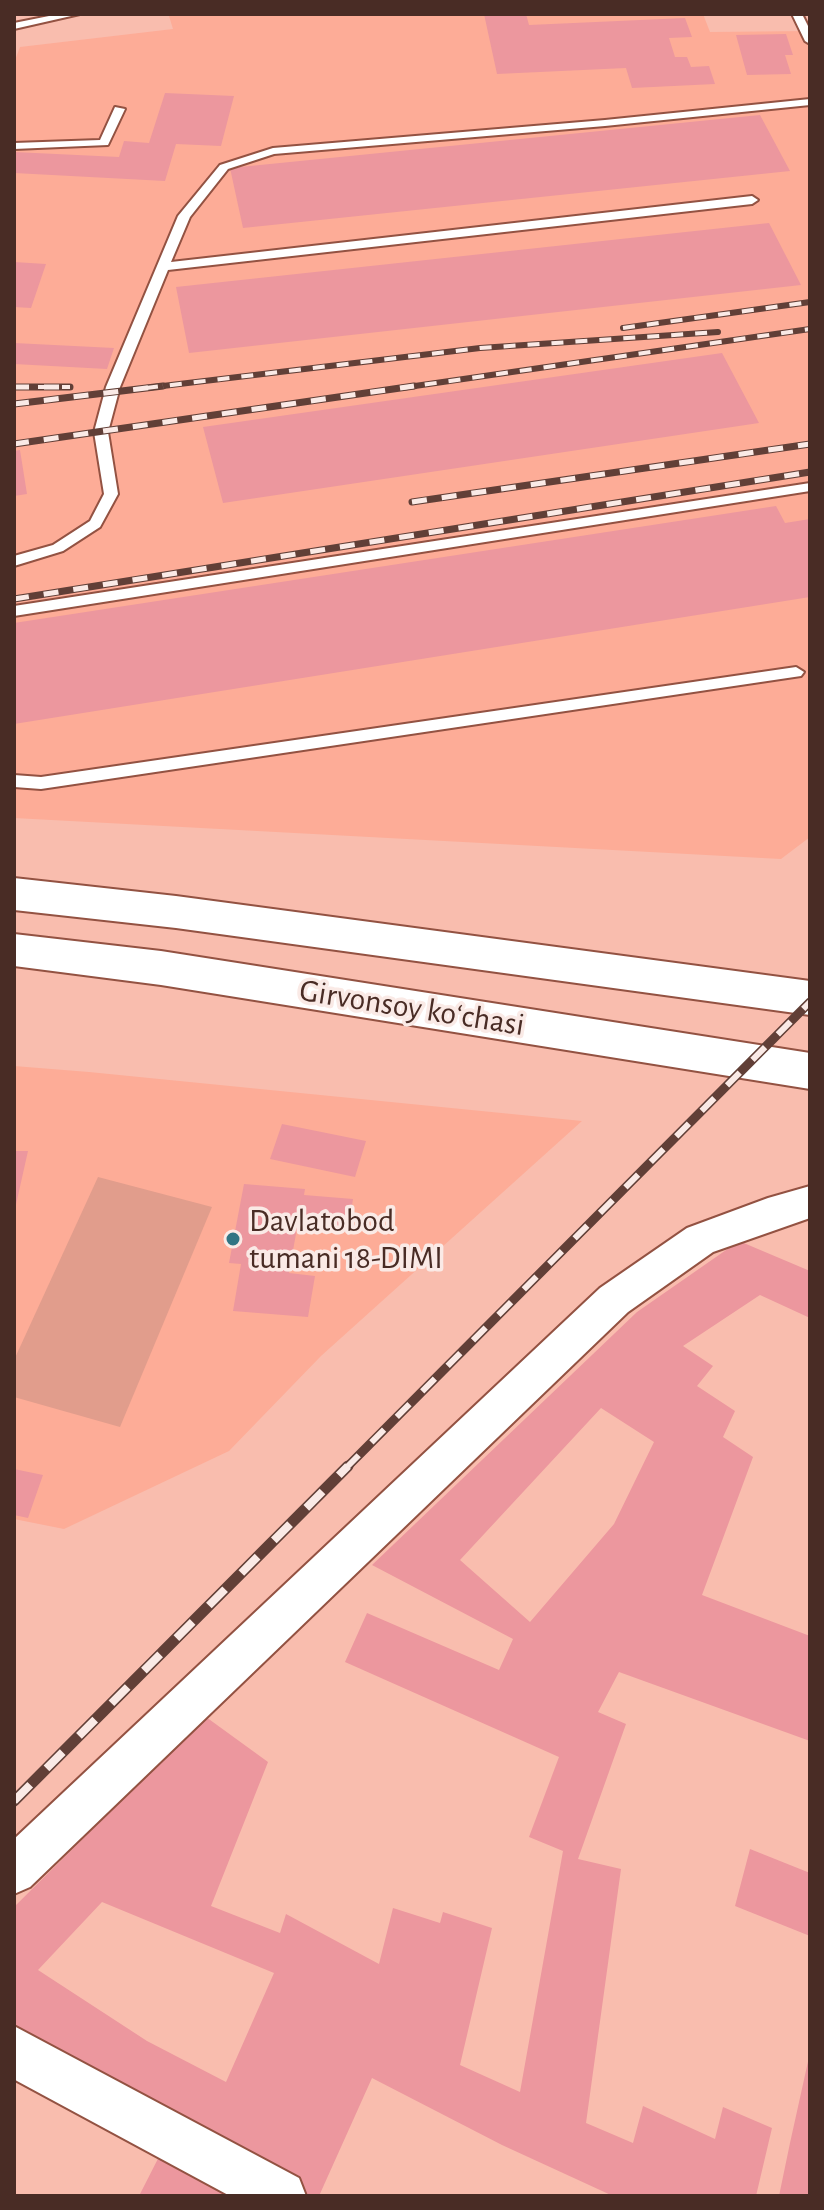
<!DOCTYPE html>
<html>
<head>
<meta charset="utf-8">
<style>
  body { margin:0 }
  #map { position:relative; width:824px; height:2210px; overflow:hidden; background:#f9bdae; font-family:"Alegreya Sans",sans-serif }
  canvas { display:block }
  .frame { position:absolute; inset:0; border:16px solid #492c25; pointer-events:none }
</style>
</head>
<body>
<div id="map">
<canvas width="824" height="2210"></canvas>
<div class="frame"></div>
</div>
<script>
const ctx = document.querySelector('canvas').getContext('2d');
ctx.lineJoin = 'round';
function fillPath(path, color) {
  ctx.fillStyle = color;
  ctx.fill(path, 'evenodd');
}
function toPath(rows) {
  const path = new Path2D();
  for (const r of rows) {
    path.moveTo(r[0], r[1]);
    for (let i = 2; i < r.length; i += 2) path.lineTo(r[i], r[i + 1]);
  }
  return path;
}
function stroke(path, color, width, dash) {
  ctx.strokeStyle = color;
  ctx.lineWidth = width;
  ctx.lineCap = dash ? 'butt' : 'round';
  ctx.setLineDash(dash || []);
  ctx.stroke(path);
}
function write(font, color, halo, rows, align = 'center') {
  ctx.font = font + ' "Alegreya Sans",sans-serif';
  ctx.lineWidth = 7;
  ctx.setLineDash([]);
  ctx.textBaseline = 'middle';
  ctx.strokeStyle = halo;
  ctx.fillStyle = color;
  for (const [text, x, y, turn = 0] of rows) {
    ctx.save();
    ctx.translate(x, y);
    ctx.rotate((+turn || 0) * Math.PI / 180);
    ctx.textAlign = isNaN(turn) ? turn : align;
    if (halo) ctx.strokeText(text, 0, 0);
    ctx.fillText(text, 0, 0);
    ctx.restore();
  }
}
fillPath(toPath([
  [175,14,703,14,710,32,810,31,810,837,781,859,14,818,14,63,20,47,173,29,169,16],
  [14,1066,89,1072,582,1121,321,1356,229,1451,64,1529,14,1519]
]), '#fdac97');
fillPath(toPath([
  [98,1177,212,1207,120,1427,14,1397,14,1360]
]), '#e19d8c');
fillPath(toPath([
  [484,14,526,14,529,25,685,18,692,37,669,38,675,57,687,57,691,67,709,66,715,84,632,88,626,68,497,74],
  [786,34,793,55,785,55,791,74,747,75,736,35],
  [165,93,234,96,221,146,176,144,165,181,14,173,14,152,119,157,124,141,149,143],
  [760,115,790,171,243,228,230,168],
  [769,223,801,285,189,353,176,287],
  [14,262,46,264,31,308,14,307],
  [14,343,114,348,107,369,14,364],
  [722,353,759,423,223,503,203,427],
  [20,450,27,494,14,496,14,451],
  [776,506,785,523,810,519,810,597,14,724,14,623],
  [282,1124,366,1141,355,1177,270,1159],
  [14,1151,28,1151,15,1209,14,1208],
  [244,1184,305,1189,304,1195,353,1199,348,1232,297,1228,289,1273,315,1276,308,1317,233,1311,241,1264,229,1263],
  [739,1241,810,1271,810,1318,760,1295,683,1346,713,1366,697,1386,735,1411,723,1437,753,1457,702,1595,810,1636,810,1741,619,1672,598,1712,626,1724,578,1859,621,1869,586,2123,633,2143,643,2106,715,2139,723,2107,772,2128,756,2196,613,2196,502,2145,372,2078,319,2196,312,2196,255,2168,14,2032,14,1907,206,1717,268,1762,211,1906,280,1933,286,1914,379,1964,393,1908,440,1923,443,1912,492,1928,460,2065,520,2092,563,1851,529,1837,559,1757,345,1662,367,1613,499,1670,513,1639,372,1565,637,1312],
  [601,1408,654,1442,614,1524,530,1622,460,1560],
  [102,1902,274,1973,226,2082,147,2041,38,1970],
  [14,1469,43,1475,28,1518,14,1515],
  [750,1849,810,1873,810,1936,735,1906],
  [809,2057,810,2196,779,2196,790,2143],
  [166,2143,257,2196,143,2196,140,2194]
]), '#ec979e');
const lane = toPath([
  [59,14,80,14,14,29,14,23,59,14],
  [792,14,802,14,810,30,810,44,805,41,792,14],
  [810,99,810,105,605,126,274,154,228,169,190,217,171,262,752,196,758,200,752,204,168,270,120,387,108,432,118,494,100,527,63,551,14,566,14,556,53,545,90,521,104,494,94,432,106,387,178,216,220,165,273,148,605,120,810,99],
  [115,107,125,109,108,145,14,149,14,143,100,140,115,107],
  [810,483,810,491,14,616,14,606,810,483],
  [796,667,804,672,801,676,41,789,14,787,14,775,41,777,796,667]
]);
const street = toPath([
  [810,1186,810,1218,713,1252,628,1312,30,1887,14,1894,14,1839,600,1288,687,1228,768,1198,810,1186],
  [14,2026,299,2178,306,2196,230,2196,17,2081,14,2079,14,2026]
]);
const primary = toPath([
  [14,878,176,896,810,981,810,1015,176,928,14,910,14,878],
  [14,934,161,951,810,1053,810,1089,161,985,14,966,14,934]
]);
stroke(lane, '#935242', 4);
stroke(street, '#935242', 4);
stroke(primary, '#935242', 4);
fillPath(lane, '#fff');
fillPath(street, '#fff');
fillPath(primary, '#fff');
const railFar3 = toPath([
  [623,328,810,302],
  [14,387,70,387],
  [146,388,480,348,718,332],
  [401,388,810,329]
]);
const railFar2 = toPath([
  [14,387,70,387],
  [14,404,163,386],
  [14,444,414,386],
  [412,502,810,444],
  [14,599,810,472]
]);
const railFar1 = toPath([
  [346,1468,810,1002]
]);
const rail = toPath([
  [14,1801,348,1466]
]);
stroke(railFar3, '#613f37', 6);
stroke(railFar2, '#613f37', 7);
stroke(railFar1, '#613f37', 9);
stroke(rail, '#613f37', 11);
stroke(railFar3, '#faeae6', 4, [12]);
stroke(railFar2, '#faeae6', 5, [15]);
stroke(railFar1, '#faeae6', 6, [18]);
stroke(rail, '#faeae6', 8, [23]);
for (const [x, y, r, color] of [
  [233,1239,8,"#317584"]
]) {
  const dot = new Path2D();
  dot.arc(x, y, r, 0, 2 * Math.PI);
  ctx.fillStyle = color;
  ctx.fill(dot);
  stroke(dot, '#faeae6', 3);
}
write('32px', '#492c25', '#faeae6', [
  ["Girvonsoy koʻchasi",412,1008,9]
]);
write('32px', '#492c25', '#faeae6', [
  ["Davlatobod",249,1221],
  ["tumani 18-DIMI",249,1258]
], 'left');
</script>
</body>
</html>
